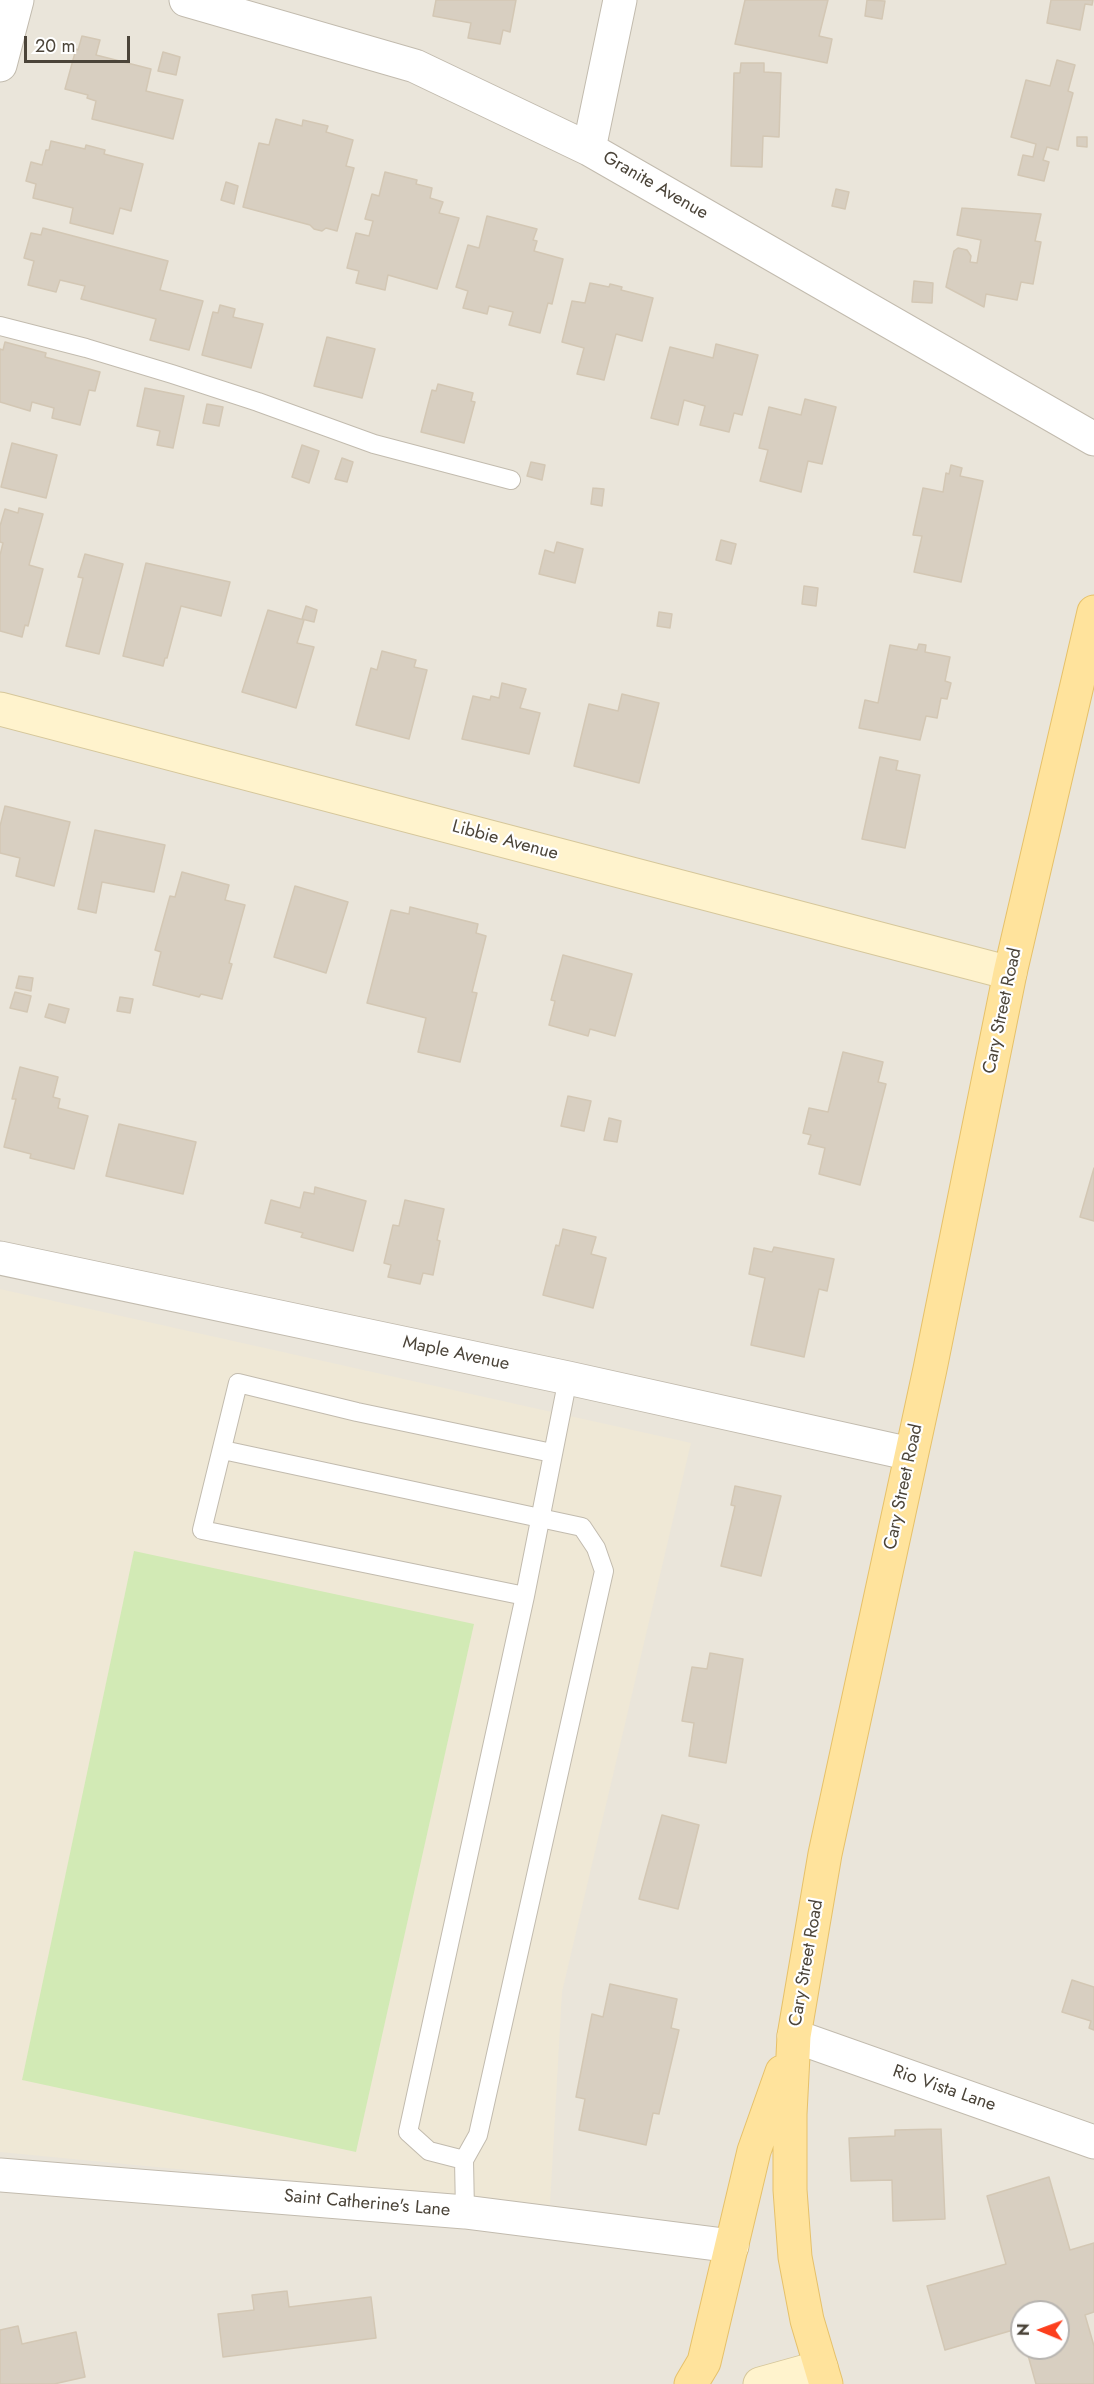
<!DOCTYPE html>
<html>
<head>
<meta charset="utf-8">
<style>
  body { margin:0 }
  #map { position:relative; width:1094px; height:2384px; overflow:hidden; background:#f6f3ec; font-family:Jost,sans-serif }
  canvas { display:block }
  .north { position:absolute; left:1010px; top:2300px; width:60px; height:60px; box-sizing:border-box; background:#fff; border:2px solid #b7b4b0; border-radius:50%; rotate:271deg; font-size:16px; font-weight:700; line-height:24px; text-align:center; color:#4b4439 }
  .north::after { content:''; display:block; margin:auto; width:21px; height:27px; background:#fc3f1d; clip-path:polygon(50% 0,100% 100%,50% 72%,0 100%) }
  .scale { position:absolute; left:24px; top:36px; width:106px; height:27px; box-sizing:border-box; border:3px solid #4b4439; border-top:0; padding-left:8px; font-size:18px; line-height:21px; white-space:nowrap; color:#4b4439; -webkit-text-stroke:4px #fff; paint-order:stroke }
</style>
</head>
<body>
<div id="map">
<canvas width="1094" height="2384"></canvas>
<div class="north">N</div>
<div class="scale">20 m</div>
</div>
<script>
const ctx = document.querySelector('canvas').getContext('2d');
ctx.lineJoin = 'round';
function fillPath(path, color) {
  ctx.fillStyle = color;
  ctx.fill(path, 'evenodd');
}
function toPath(rows) {
  const path = new Path2D();
  for (const r of rows) {
    path.moveTo(r[0], r[1]);
    for (let i = 2; i < r.length; i += 2) path.lineTo(r[i], r[i + 1]);
  }
  return path;
}
function stroke(path, color, width, dash) {
  ctx.strokeStyle = color;
  ctx.lineWidth = width;
  ctx.lineCap = dash ? 'butt' : 'round';
  ctx.setLineDash(dash || []);
  ctx.stroke(path);
}
function write(font, color, halo, rows, align = 'center') {
  ctx.font = font + ' Jost,sans-serif';
  ctx.lineWidth = 4.5;
  ctx.setLineDash([]);
  ctx.textBaseline = 'middle';
  ctx.strokeStyle = halo;
  ctx.fillStyle = color;
  for (const [text, x, y, turn = 0] of rows) {
    ctx.save();
    ctx.translate(x, y);
    ctx.rotate((+turn || 0) * Math.PI / 180);
    ctx.textAlign = isNaN(turn) ? turn : align;
    if (halo) ctx.strokeText(text, 0, 0);
    ctx.fillText(text, 0, 0);
    ctx.restore();
  }
}
fillPath(toPath([
  [0,0,1094,0,1094,2384,0,2384],
  [1022,2312,1058,2312,1058,2348,1022,2348]
]), '#eae5da');
fillPath(toPath([
  [0,1289,691,1443,562,1992,550,2205,0,2152]
]), '#efe8d6');
fillPath(toPath([
  [134,1551,474,1624,356,2152,22,2080]
]), '#d2eab5');
const building = toPath([
  [436,0,516,0,510,32,503,30,500,44,468,38,471,23,433,16,436,0],
  [745,0,828,0,819,36,832,39,827,63,735,44,745,0],
  [867,0,885,1,882,19,865,16,867,0],
  [1051,0,1093,0,1092,5,1085,4,1080,30,1047,23,1051,0],
  [82,36,100,40,96,55,151,69,146,91,183,100,173,139,92,119,96,101,87,98,88,95,65,89,76,49,78,50,82,36],
  [163,52,180,57,176,75,158,71,163,52],
  [1057,60,1075,65,1068,91,1073,93,1058,150,1047,147,1043,160,1049,162,1044,181,1018,175,1023,155,1033,157,1036,144,1011,137,1026,80,1050,86,1057,60],
  [741,63,764,63,764,72,781,73,779,137,763,136,762,167,731,166,734,73,740,73,741,63],
  [276,119,302,126,303,120,328,126,326,132,353,140,346,166,354,168,337,231,326,228,322,231,314,229,310,225,243,207,259,143,269,145,276,119],
  [1077,137,1087,137,1087,147,1077,146,1077,137],
  [51,141,85,149,86,145,105,150,104,154,143,164,131,211,120,208,113,234,70,223,73,208,33,198,36,184,26,181,31,162,42,165,46,150,49,150,51,141],
  [385,172,417,180,416,184,432,188,430,198,443,202,439,213,459,218,437,289,388,275,385,290,356,283,359,271,347,268,356,233,369,236,373,221,365,219,372,194,379,196,385,172],
  [226,182,238,186,234,204,221,200,226,182],
  [836,189,849,192,845,209,832,206,836,189],
  [962,208,1041,214,1035,241,1041,242,1033,284,1021,282,1017,300,986,294,984,307,946,287,954,251,958,248,967,250,971,256,970,262,977,263,981,240,957,235,962,208],
  [487,216,537,229,533,240,537,241,534,251,563,259,552,304,548,303,540,333,509,325,513,312,489,306,487,314,463,308,468,291,456,287,468,245,479,248,487,216],
  [43,228,168,261,160,290,203,301,189,350,150,340,156,319,81,299,85,286,60,280,56,292,28,285,34,261,24,258,31,233,41,235,43,228],
  [914,281,933,283,932,303,912,302,914,281],
  [590,283,609,287,610,284,622,287,621,290,653,298,642,341,616,334,604,380,577,374,584,348,562,342,572,301,585,303,590,283],
  [220,305,235,309,233,317,263,324,251,368,202,355,213,312,218,313,220,305],
  [327,337,375,349,362,398,314,386,327,337],
  [5,342,46,353,45,357,100,372,95,391,89,390,80,425,52,418,54,408,32,402,30,411,0,402,0,349,3,350,5,342],
  [716,344,758,355,742,415,734,413,729,432,700,425,705,406,684,400,678,425,651,418,670,347,713,358,716,344],
  [438,384,473,393,471,401,475,402,464,443,421,432,432,390,436,391,438,384],
  [145,388,184,396,173,448,157,445,160,431,137,426,145,388],
  [805,399,836,407,822,464,808,461,801,492,760,481,768,450,759,448,769,407,801,415,805,399],
  [207,404,223,407,219,426,203,423,207,404],
  [12,443,57,455,46,498,1,487,12,443],
  [302,445,319,451,309,483,292,477,302,445],
  [342,458,353,462,347,482,335,479,342,458],
  [531,462,545,465,542,480,527,476,531,462],
  [951,465,962,468,960,476,983,481,961,582,914,572,922,536,913,535,923,488,943,492,946,473,949,474,951,465],
  [593,488,604,489,602,506,591,504,593,488],
  [19,508,43,514,29,565,43,569,28,626,25,625,22,637,0,631,0,555,3,543,0,542,0,526,5,509,18,513,19,508],
  [721,540,736,544,731,564,716,560,721,540],
  [557,542,583,549,575,583,539,574,545,550,554,553,557,542],
  [85,554,123,564,99,654,66,646,83,578,78,577,85,554],
  [146,563,230,582,221,616,181,606,167,658,165,658,163,666,123,656,146,563],
  [804,586,818,588,816,606,802,604,804,586],
  [306,606,317,610,314,622,302,619,306,606],
  [268,610,304,620,297,643,314,647,296,708,242,692,268,610],
  [659,612,672,614,670,628,657,626,659,612],
  [919,644,926,645,925,652,950,657,945,681,951,683,947,699,941,698,937,718,926,716,920,740,859,728,865,700,878,703,890,645,917,650,919,644],
  [382,651,416,660,414,667,427,670,409,739,356,725,371,668,377,670,382,651],
  [502,683,526,689,520,708,540,713,529,754,462,739,473,696,490,700,491,696,499,698,502,683],
  [622,694,659,703,639,783,574,766,589,704,618,711,622,694],
  [880,757,898,761,896,770,920,775,905,848,862,839,880,757],
  [5,806,70,822,54,886,16,876,20,858,0,853,0,826,5,806],
  [95,830,165,845,154,892,102,882,96,913,78,909,95,830],
  [182,872,229,885,225,900,245,905,229,963,232,964,222,999,201,994,199,997,153,985,161,952,155,950,170,896,175,897,182,872],
  [295,886,348,902,326,973,274,957,295,886],
  [410,907,478,924,476,933,486,936,472,992,477,993,460,1062,418,1052,426,1018,367,1003,391,910,409,914,410,907],
  [563,955,632,974,615,1036,590,1029,588,1036,549,1025,555,1001,551,1000,563,955],
  [19,976,33,978,31,991,16,988,19,976],
  [15,992,31,996,27,1012,10,1008,15,992],
  [120,997,133,999,130,1013,117,1011,120,997],
  [49,1004,69,1009,65,1023,45,1017,49,1004],
  [843,1052,883,1062,878,1082,886,1084,860,1185,819,1174,825,1148,808,1144,811,1135,803,1133,809,1108,828,1112,843,1052],
  [20,1067,58,1077,53,1097,60,1099,58,1108,88,1116,74,1169,30,1158,31,1154,4,1147,16,1099,12,1099,20,1067],
  [568,1096,591,1101,584,1131,561,1126,568,1096],
  [609,1118,621,1121,617,1142,604,1140,609,1118],
  [119,1124,196,1142,183,1194,106,1176,119,1124],
  [1094,1168,1094,1221,1080,1217,1094,1168],
  [315,1187,366,1201,353,1251,301,1237,303,1233,265,1223,271,1200,300,1208,304,1192,314,1194,315,1187],
  [405,1200,444,1209,437,1240,440,1241,433,1275,423,1273,420,1284,388,1277,391,1265,384,1263,393,1225,399,1226,405,1200],
  [563,1229,596,1237,591,1254,606,1258,593,1308,543,1295,556,1245,559,1246,563,1229],
  [774,1247,834,1259,827,1291,819,1289,804,1357,751,1345,765,1278,749,1274,754,1248,772,1252,774,1247],
  [735,1486,781,1496,761,1576,721,1566,735,1506,731,1505,735,1486],
  [710,1653,743,1659,726,1763,689,1756,694,1723,682,1721,692,1667,707,1669,710,1653],
  [662,1815,699,1825,678,1909,639,1899,662,1815],
  [1072,1980,1094,1987,1094,2030,1089,2028,1091,2021,1062,2012,1072,1980],
  [610,1984,677,1999,671,2028,679,2030,659,2114,653,2113,646,2145,579,2130,585,2099,576,2097,592,2014,603,2017,610,1984],
  [941,2129,945,2219,893,2221,892,2180,851,2181,849,2138,895,2136,895,2130,941,2129],
  [1049,2177,1070,2250,1094,2243,1094,2312,1085,2315,1094,2346,1094,2384,1036,2384,1026,2348,1058,2348,1058,2312,1022,2312,1022,2334,1020,2328,945,2350,927,2286,1006,2264,987,2196,1049,2177],
  [287,2291,289,2307,371,2297,376,2338,223,2357,218,2314,254,2310,252,2295,287,2291],
  [18,2326,22,2344,76,2332,85,2377,54,2384,0,2384,0,2330,18,2326]
]);
fillPath(building, '#d8cfc1');
stroke(building, '#d3c7b4', 1.5);
const service = toPath([
  [0,326,86,348,172,374,258,402,374,444,511,480],
  [223,1450,582,1527,596,1548,604,1571,478,2135,464,2160,465,2212],
  [525,1596,202,1530,238,1383,357,1412,552,1453],
  [464,2160,429,2151,408,2132,525,1596,568,1378]
]);
const minor = toPath([
  [186,0,415,66,589,149,1094,439],
  [0,65,17,0],
  [589,149,620,0],
  [0,1258,568,1378,911,1454],
  [794,2036,1094,2142],
  [0,2175,465,2212,732,2246]
]);
const secondary = toPath([
  [0,709,1010,973],
  [760,2384,821,2367]
]);
const primary = toPath([
  [691,2384,704,2362,754,2151,782,2072],
  [826,2384,807,2320,795,2257,790,2190,790,2114,794,2036,825,1854,930,1369,1010,973,1094,612]
]);
stroke(service, '#c2bbae', 20);
stroke(minor, '#c2bbae', 35);
stroke(secondary, '#d6c79b', 35);
stroke(primary, '#e6c16a', 35);
stroke(service, '#fff', 18);
stroke(minor, '#fff', 33);
stroke(secondary, '#fff3cd', 33);
stroke(primary, '#ffe39c', 33);
write('18px', '#4b4439', '#fff', [
  ["Granite Avenue",655,186,30],
  ["Libbie Avenue",505,841,15],
  ["Cary Street Road",1003,1011,-78],
  ["Maple Avenue",456,1354,12],
  ["Cary Street Road",904,1487,-78],
  ["Cary Street Road",807,1963,-80],
  ["Rio Vista Lane",944,2089,19],
  ["Saint Catherine's Lane",367,2204,5]
]);
</script>
</body>
</html>
